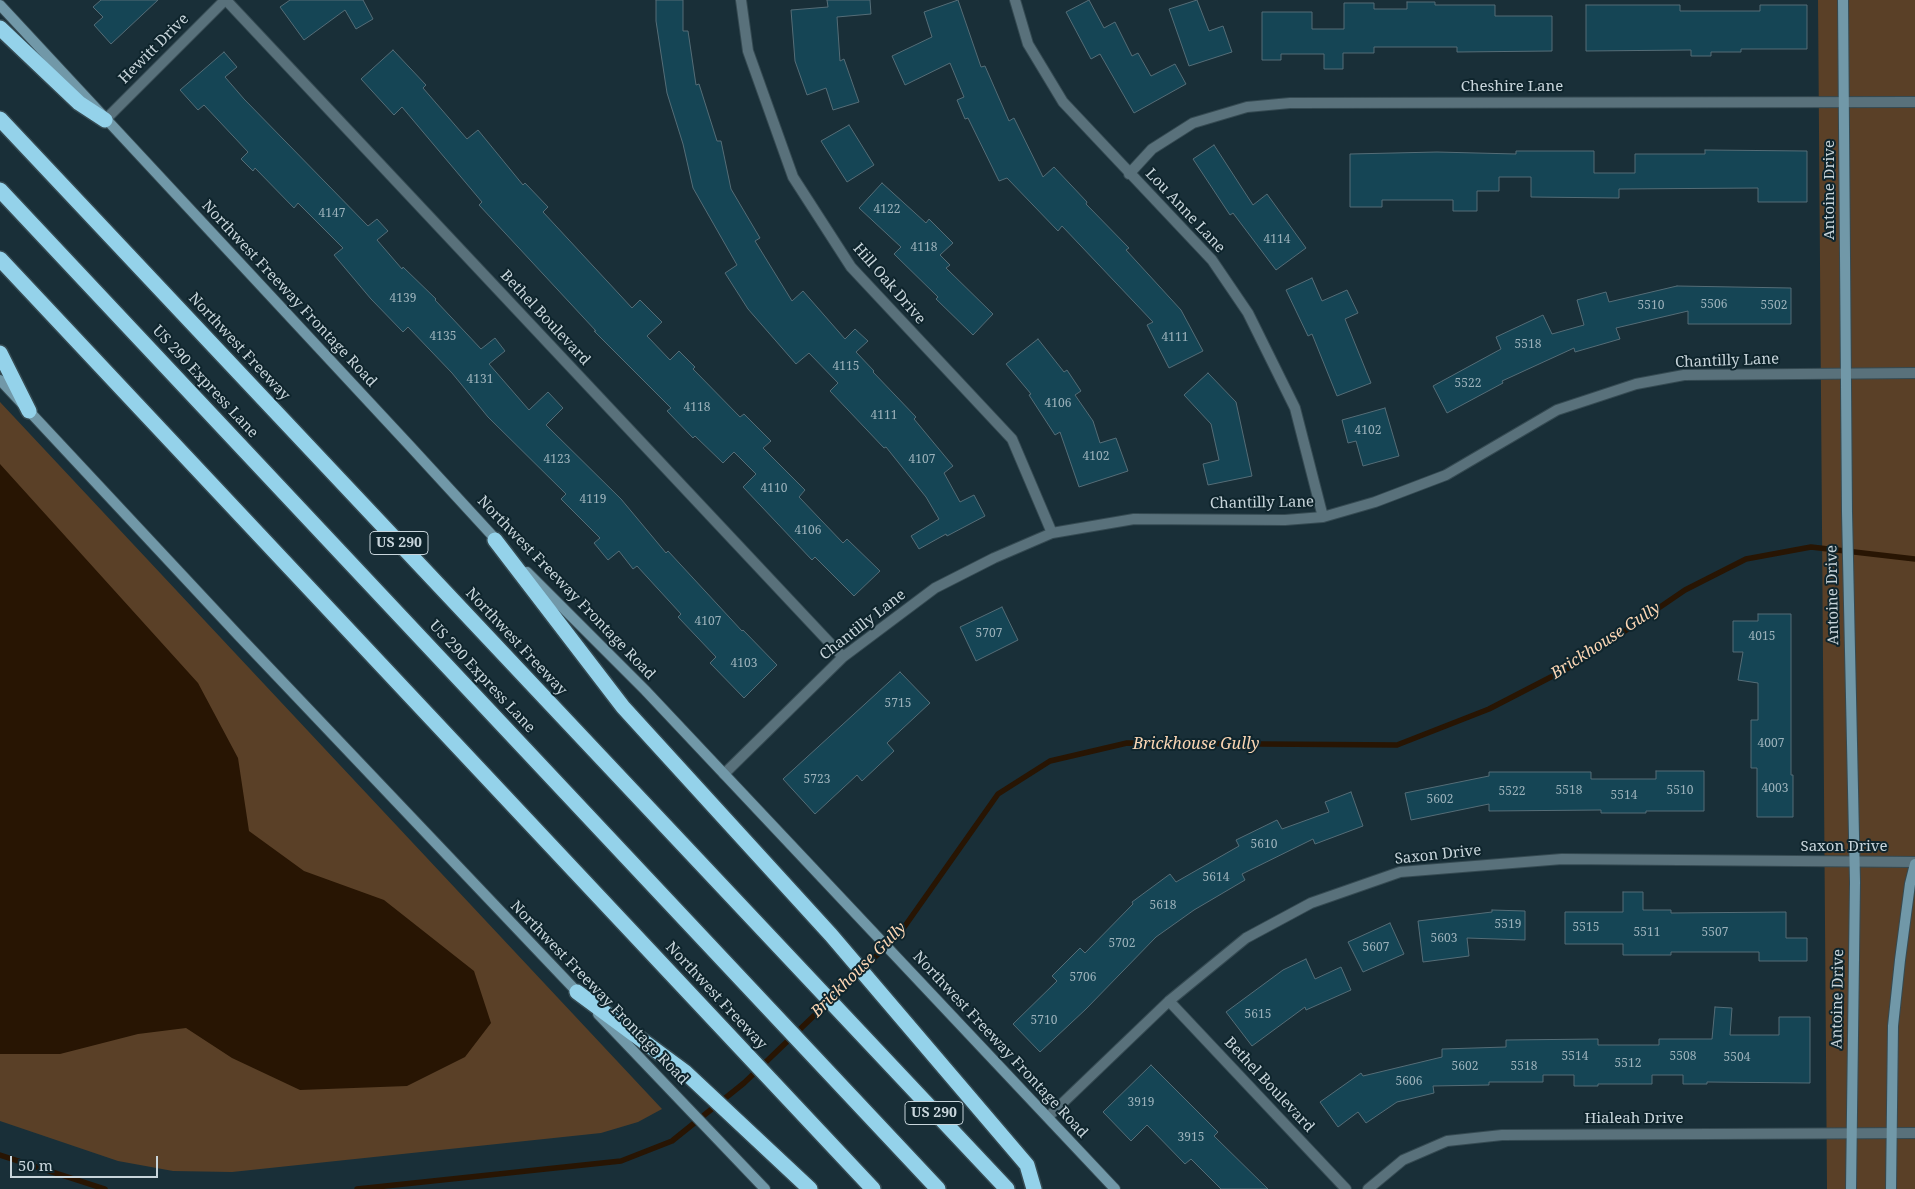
<!DOCTYPE html>
<html>
<head>
<meta charset="utf-8">
<style>
  body { margin:0 }
  #map { position:relative; width:1915px; height:1189px; overflow:hidden; background:#192f38; font-family:"Noto Serif",serif }
  canvas { display:block }
  .scale { position:absolute; left:10px; top:1156px; width:148px; height:22px; box-sizing:border-box; border:2px solid #c8d5db; border-top:0; padding-left:6px; font-size:15px; line-height:18px; white-space:nowrap; color:#c8d5db; -webkit-text-stroke:4px #0f252d; paint-order:stroke }
</style>
</head>
<body>
<div id="map">
<canvas width="1915" height="1189"></canvas>
<div class="scale">50 m</div>
</div>
<script>
const ctx = document.querySelector('canvas').getContext('2d');
ctx.lineJoin = 'round';
function fillPath(path, color) {
  ctx.fillStyle = color;
  ctx.fill(path, 'evenodd');
}
function toPath(rows) {
  const path = new Path2D();
  for (const r of rows) {
    path.moveTo(r[0], r[1]);
    for (let i = 2; i < r.length; i += 2) path.lineTo(r[i], r[i + 1]);
  }
  return path;
}
function stroke(path, color, width, dash) {
  ctx.strokeStyle = color;
  ctx.lineWidth = width;
  ctx.lineCap = dash ? 'butt' : 'round';
  ctx.setLineDash(dash || []);
  ctx.stroke(path);
}
function write(font, color, halo, rows, align = 'center') {
  ctx.font = font + ' "Noto Serif",serif';
  ctx.lineWidth = 4;
  ctx.setLineDash([]);
  ctx.textBaseline = 'middle';
  ctx.strokeStyle = halo;
  ctx.fillStyle = color;
  for (const [text, x, y, turn = 0] of rows) {
    ctx.save();
    ctx.translate(x, y);
    ctx.rotate((+turn || 0) * Math.PI / 180);
    ctx.textAlign = isNaN(turn) ? turn : align;
    if (halo) ctx.strokeText(text, 0, 0);
    ctx.fillText(text, 0, 0);
    ctx.restore();
  }
}
fillPath(toPath([
  [1818,0,1915,0,1915,1189,1827,1189],
  [0,402,662,1109,638,1122,601,1133,232,1172,173,1171,118,1161,0,1121]
]), '#5a4027');
fillPath(toPath([
  [0,464,198,683,238,758,249,831,304,871,384,900,474,971,491,1023,465,1057,407,1086,300,1090,232,1058,186,1028,138,1034,60,1054,0,1054]
]), '#281503');
stroke(toPath([
  [0,1155,105,1189],
  [357,1189,621,1161,672,1141,744,1083,900,933,998,794,1050,761,1127,743,1397,745,1489,709,1578,663,1685,590,1746,559,1811,547,1915,559]
]), '#281503', 5.5);
const building = toPath([
  [101,0,158,0,111,44,94,25,103,17,93,7,101,0],
  [290,0,363,0,373,19,356,29,345,10,304,40,280,7,290,0],
  [656,0,683,0,683,31,688,31,696,85,699,84,717,141,721,141,731,189,760,238,755,241,792,301,803,291,845,339,855,329,868,341,856,352,874,371,873,372,916,417,914,419,953,466,944,473,960,502,974,495,985,516,947,536,946,534,919,549,911,536,939,519,926,497,886,447,884,448,830,391,838,383,809,353,796,364,748,309,725,273,737,265,693,188,683,144,667,93,656,21,656,0],
  [827,0,870,0,871,14,837,17,840,61,844,59,859,102,833,110,826,88,807,95,795,61,791,10,828,7,827,0],
  [958,0,981,67,985,66,1009,121,1014,118,1043,177,1054,167,1087,202,1086,204,1129,248,1126,250,1181,310,1203,351,1169,368,1147,325,1153,322,1062,226,1058,231,1007,178,999,181,968,118,965,119,957,100,964,97,950,63,905,85,892,56,932,37,924,12,958,0],
  [1089,0,1104,28,1115,22,1132,56,1138,53,1151,76,1175,64,1186,84,1134,113,1100,54,1091,59,1066,12,1089,0],
  [1197,0,1209,31,1223,26,1232,52,1189,66,1169,9,1197,0],
  [1407,2,1435,2,1435,5,1495,5,1495,16,1552,16,1552,51,1457,52,1457,47,1374,47,1374,53,1343,53,1343,69,1324,69,1324,54,1281,54,1281,60,1262,60,1262,12,1312,12,1312,29,1344,29,1344,3,1374,3,1374,9,1407,9,1407,2],
  [1586,5,1680,5,1680,11,1760,11,1760,5,1807,5,1807,49,1741,49,1741,52,1711,52,1711,56,1691,56,1691,50,1586,51,1586,5],
  [393,50,426,85,423,88,467,139,478,130,523,185,525,183,548,207,543,212,632,308,640,300,662,322,647,336,670,360,679,351,695,367,693,369,740,417,744,414,771,441,763,448,805,490,799,497,843,543,847,539,880,571,854,596,815,557,812,560,743,487,756,474,734,452,723,463,695,436,693,438,667,411,671,408,594,331,596,331,479,205,482,202,402,107,394,115,361,79,393,50],
  [224,52,237,67,225,77,244,99,368,226,377,219,388,231,377,240,402,269,403,267,436,299,435,300,481,349,495,338,505,351,489,364,529,410,548,392,563,408,546,425,621,499,666,553,668,551,742,631,743,630,777,665,744,698,710,663,716,657,678,617,681,614,637,566,633,569,619,551,608,560,594,543,600,538,561,499,566,494,488,417,452,373,408,327,403,332,371,299,334,255,343,248,298,203,294,208,255,168,253,171,241,159,248,152,204,105,198,110,180,90,224,52],
  [849,125,874,165,847,182,821,141,849,125],
  [1214,145,1253,205,1267,194,1306,248,1276,270,1233,213,1230,215,1193,159,1214,145],
  [1705,150,1807,151,1807,202,1758,202,1758,188,1619,189,1619,198,1531,197,1531,177,1499,177,1499,191,1477,191,1477,211,1453,211,1453,200,1382,200,1382,207,1350,207,1350,154,1437,152,1516,154,1516,151,1594,151,1594,173,1635,173,1635,154,1705,154,1705,150],
  [882,183,926,223,929,219,953,243,940,255,950,265,946,268,993,314,973,335,936,299,938,297,894,254,901,247,859,208,882,183],
  [1312,278,1322,301,1347,290,1358,313,1345,319,1371,383,1337,396,1312,334,1308,336,1286,290,1312,278],
  [1677,286,1791,288,1791,324,1688,324,1688,311,1616,328,1620,339,1575,352,1574,348,1502,381,1503,383,1447,413,1433,386,1501,349,1496,337,1543,315,1552,334,1584,325,1577,300,1606,292,1609,302,1677,286],
  [1038,339,1064,372,1067,370,1081,391,1075,395,1093,421,1100,443,1116,438,1128,471,1079,487,1060,432,1055,435,1029,395,1031,394,1006,364,1038,339],
  [1208,373,1236,402,1252,476,1208,485,1203,464,1219,460,1211,424,1184,395,1208,373],
  [1385,408,1399,456,1363,466,1356,441,1348,443,1342,420,1385,408],
  [1002,607,1018,640,976,661,960,627,1002,607],
  [1758,614,1791,614,1791,775,1793,775,1793,817,1757,817,1757,768,1751,768,1751,720,1758,720,1758,683,1738,680,1743,652,1733,652,1733,621,1758,621,1758,614],
  [900,672,930,703,887,743,894,751,862,781,857,775,815,814,783,779,900,672],
  [1656,771,1704,771,1704,811,1646,811,1646,813,1601,813,1601,810,1489,811,1489,804,1411,820,1405,793,1489,776,1489,772,1591,772,1591,779,1656,779,1656,771],
  [1351,792,1363,826,1315,844,1313,839,1242,874,1245,880,1194,910,1156,937,1086,1009,1040,1052,1013,1024,1057,981,1052,976,1080,948,1085,953,1133,904,1132,902,1170,874,1176,882,1239,846,1236,840,1277,820,1282,829,1329,812,1325,802,1351,792],
  [1623,892,1643,892,1643,910,1671,910,1671,913,1786,912,1786,938,1807,938,1807,961,1759,961,1759,952,1671,952,1671,955,1623,955,1623,944,1565,944,1565,912,1623,912,1623,892],
  [1492,910,1525,911,1525,940,1467,938,1469,956,1423,962,1418,921,1492,912,1492,910],
  [1390,923,1404,954,1363,972,1348,942,1390,923],
  [1306,959,1315,979,1341,967,1351,990,1306,1010,1305,1007,1252,1046,1226,1012,1283,970,1306,959],
  [1715,1007,1732,1008,1730,1035,1779,1035,1779,1017,1810,1017,1810,1083,1707,1082,1707,1084,1683,1084,1683,1075,1652,1075,1652,1084,1598,1084,1598,1086,1574,1086,1574,1075,1543,1075,1543,1082,1489,1082,1489,1085,1433,1086,1434,1093,1397,1102,1366,1123,1358,1112,1338,1127,1320,1102,1361,1073,1363,1076,1442,1057,1442,1049,1506,1047,1506,1040,1598,1039,1598,1045,1659,1045,1659,1039,1712,1039,1715,1007],
  [1151,1065,1218,1132,1214,1136,1268,1189,1221,1189,1191,1159,1185,1164,1147,1125,1131,1141,1103,1112,1151,1065]
]);
fillPath(building, '#154555');
stroke(building, '#556d77', 1);
const street = toPath([
  [226,0,843,657],
  [741,0,748,51,793,177,851,267,1012,439,1052,533],
  [1015,0,1028,44,1063,102,1212,260,1248,313,1295,408,1323,517],
  [105,120,225,0],
  [1129,174,1152,149,1193,123,1247,107,1290,103,1915,102],
  [724,774,843,657,935,588,994,558,1052,533,1134,519,1285,520,1323,517,1375,502,1446,475,1557,410,1636,384,1684,375,1915,373],
  [1169,1001,1346,1189],
  [1048,1117,1169,1001,1246,938,1311,903,1400,872,1562,859,1915,862],
  [1368,1189,1403,1160,1447,1141,1502,1135,1915,1133]
]);
const secondary = toPath([
  [1843,0,1847,512,1855,882,1851,1189],
  [0,5,410,446,500,544],
  [0,380,239,636,582,997],
  [527,572,645,690,1115,1189],
  [598,1014,765,1189],
  [1891,1189,1893,1026,1900,960,1910,884,1915,864]
]);
const highway = toPath([
  [0,28,79,103,105,120],
  [0,119,1007,1189],
  [0,190,938,1189],
  [0,259,873,1189],
  [0,353,29,411],
  [495,540,623,707,831,935,1027,1165,1034,1189],
  [577,992,685,1072,810,1189]
]);
stroke(street, '#354a52', 12);
stroke(secondary, '#354a52', 12);
stroke(highway, '#354a52', 18);
stroke(street, '#59717b', 10);
stroke(secondary, '#7198a8', 10);
stroke(highway, '#94d2ea', 15);
write('12px', '#9bb1ba', null, [
  ["4122",887,210],
  ["4147",332,214],
  ["4114",1277,240],
  ["4118",924,248],
  ["4139",403,299],
  ["5506",1714,305],
  ["5510",1651,306],
  ["5502",1774,306],
  ["4135",443,337],
  ["4111",1175,338],
  ["5518",1528,345],
  ["4115",846,367],
  ["4131",480,380],
  ["5522",1468,384],
  ["4106",1058,404],
  ["4118",697,408],
  ["4111",884,416],
  ["4102",1368,431],
  ["4102",1096,457],
  ["4123",557,460],
  ["4107",922,460],
  ["4110",774,489],
  ["4119",593,500],
  ["4106",808,531],
  ["4107",708,622],
  ["5707",989,634],
  ["4015",1762,637],
  ["4103",744,664],
  ["5715",898,704],
  ["4007",1771,744],
  ["5723",817,780],
  ["4003",1775,789],
  ["5518",1569,791],
  ["5510",1680,791],
  ["5522",1512,792],
  ["5514",1624,796],
  ["5602",1440,800],
  ["5610",1264,845],
  ["5614",1216,878],
  ["5618",1163,906],
  ["5519",1508,925],
  ["5515",1586,928],
  ["5511",1647,933],
  ["5507",1715,933],
  ["5603",1444,939],
  ["5702",1122,944],
  ["5607",1376,948],
  ["5706",1083,978],
  ["5615",1258,1015],
  ["5710",1044,1021],
  ["5514",1575,1057],
  ["5508",1683,1057],
  ["5504",1737,1058],
  ["5512",1628,1064],
  ["5602",1465,1067],
  ["5518",1524,1067],
  ["5606",1409,1082],
  ["3919",1141,1103],
  ["3915",1191,1138]
]);
for (const [x, y, w] of [
  [399,543,58],
  [934,1113,58]
]) {
  const box = new Path2D();
  box.roundRect(x - w / 2, y - 11.5, w, 23, 4);
  ctx.fillStyle = '#0f252d';
  ctx.fill(box);
  stroke(box, '#c8d5db', 1);
}
write('bold 14px', '#c8d5db', null, [
  ["US 290",399,543],
  ["US 290",934,1113]
]);
write('15px', '#c8d5db', '#0f252d', [
  ["Hewitt Drive",154,49,-45],
  ["Cheshire Lane",1512,87],
  ["Antoine Drive",1830,190,-90],
  ["Lou Anne Lane",1185,211,47],
  ["Hill Oak Drive",889,284,49],
  ["Northwest Freeway Frontage Road",289,294,47],
  ["Bethel Boulevard",545,318,47],
  ["Northwest Freeway",239,347,47],
  ["Chantilly Lane",1727,361,-2],
  ["US 290 Express Lane",205,382,47],
  ["Chantilly Lane",1262,503,-1],
  ["Northwest Freeway Frontage Road",566,588,46],
  ["Antoine Drive",1833,595,-91],
  ["Chantilly Lane",863,625,-38],
  ["Northwest Freeway",516,642,47],
  ["US 290 Express Lane",482,677,47],
  ["Saxon Drive",1844,847],
  ["Saxon Drive",1438,855,-6],
  ["Northwest Freeway Frontage Road",599,993,46],
  ["Northwest Freeway",716,996,47],
  ["Antoine Drive",1838,999,-89],
  ["Northwest Freeway Frontage Road",1000,1045,47],
  ["Bethel Boulevard",1269,1085,47],
  ["Hialeah Drive",1634,1119]
]);
write('italic 16px', '#fad5b3', '#0f252d', [
  ["Brickhouse Gully",1606,641,-33],
  ["Brickhouse Gully",1196,744],
  ["Brickhouse Gully",859,970,-45]
]);
</script>
</body>
</html>
